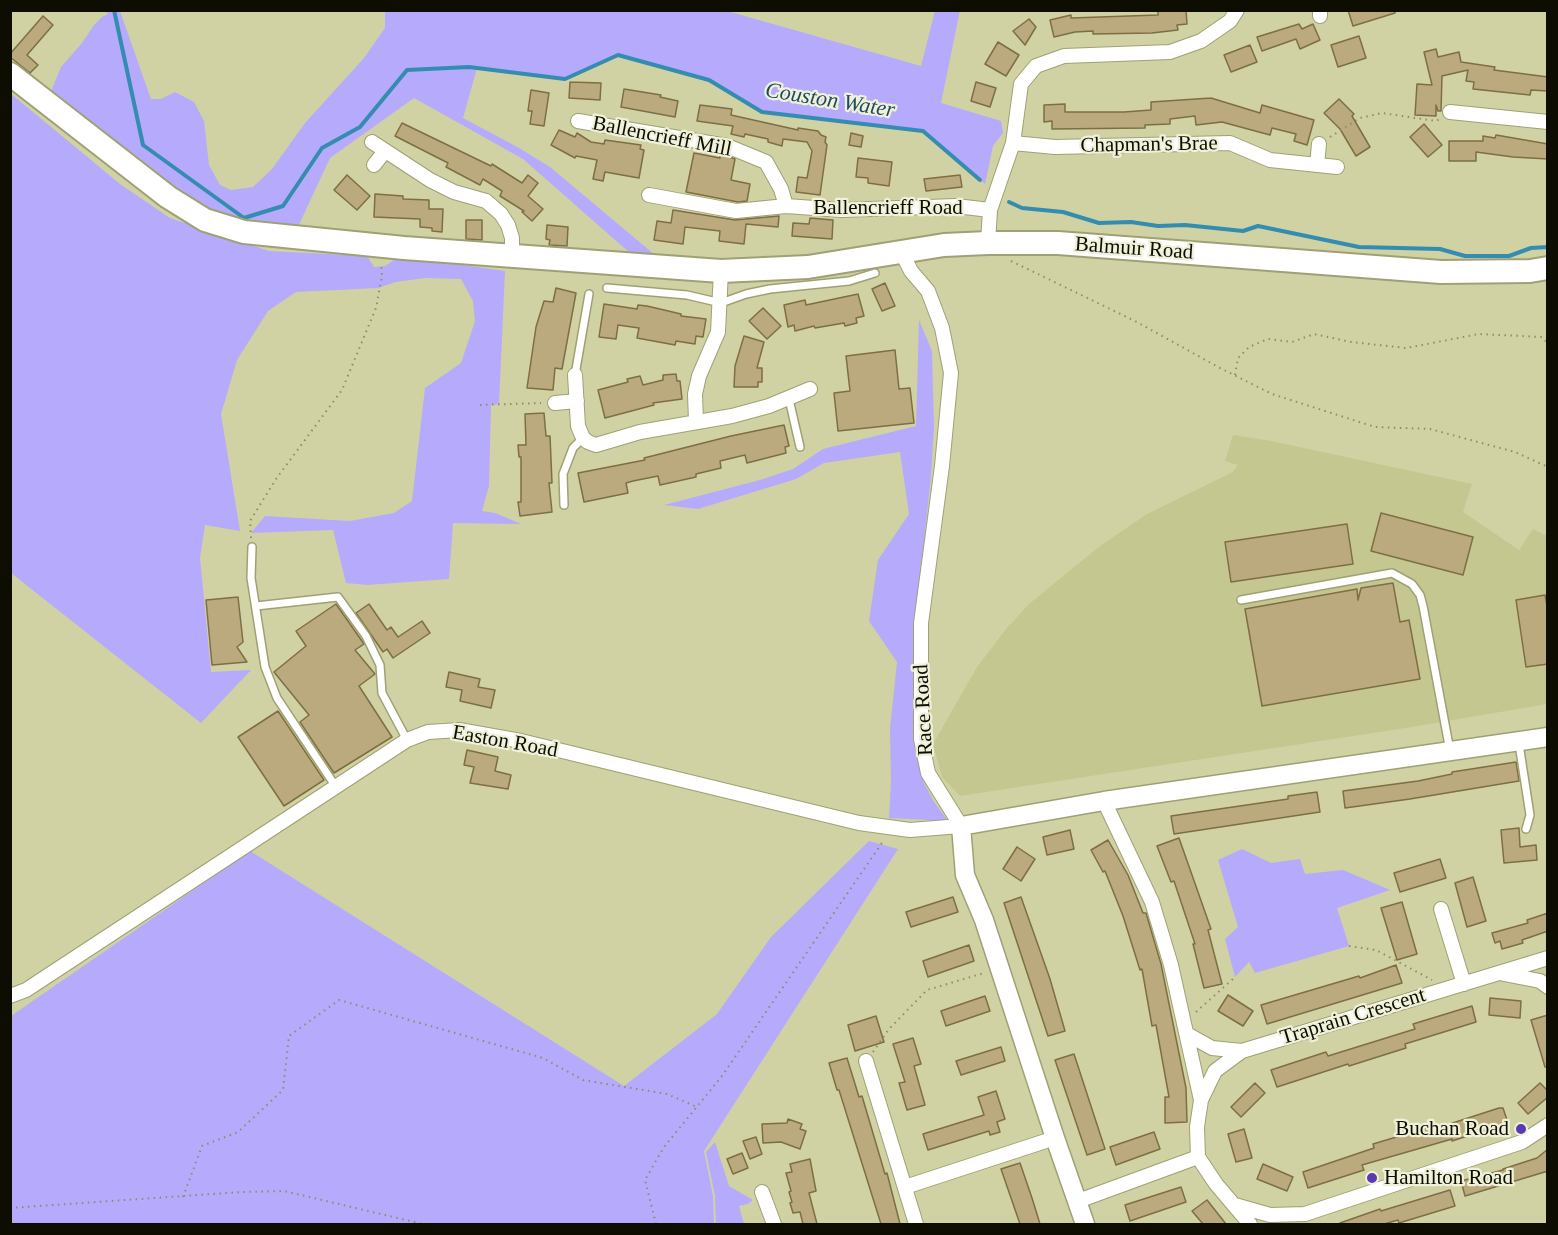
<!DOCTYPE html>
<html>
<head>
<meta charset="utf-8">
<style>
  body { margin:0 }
  #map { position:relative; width:1558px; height:1235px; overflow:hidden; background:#d0d2a3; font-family:"Times New Roman",serif }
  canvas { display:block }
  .frame { position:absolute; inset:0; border:12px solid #0d0d01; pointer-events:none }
</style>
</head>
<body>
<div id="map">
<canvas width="1558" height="1235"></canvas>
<div class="frame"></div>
</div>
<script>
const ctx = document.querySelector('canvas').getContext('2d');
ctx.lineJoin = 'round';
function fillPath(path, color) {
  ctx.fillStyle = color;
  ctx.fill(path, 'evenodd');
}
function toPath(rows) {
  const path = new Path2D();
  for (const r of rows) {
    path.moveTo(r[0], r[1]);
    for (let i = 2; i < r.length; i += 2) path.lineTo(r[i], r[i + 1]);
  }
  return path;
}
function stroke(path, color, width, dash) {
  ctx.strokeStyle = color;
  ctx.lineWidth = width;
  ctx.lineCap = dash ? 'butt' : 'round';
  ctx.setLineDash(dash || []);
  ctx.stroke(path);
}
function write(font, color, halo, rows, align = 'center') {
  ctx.font = font + ' "Times New Roman",serif';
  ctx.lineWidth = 4.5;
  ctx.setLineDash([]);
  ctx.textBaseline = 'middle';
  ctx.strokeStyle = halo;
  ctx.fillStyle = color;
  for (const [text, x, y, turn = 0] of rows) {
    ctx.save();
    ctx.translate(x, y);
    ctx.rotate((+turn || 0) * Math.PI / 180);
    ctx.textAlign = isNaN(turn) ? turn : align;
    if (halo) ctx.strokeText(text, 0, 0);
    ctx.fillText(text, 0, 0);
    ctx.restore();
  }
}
fillPath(toPath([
  [1233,435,1271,441,1472,484,1463,512,1519,550,1533,529,1547,536,1547,704,1412,727,960,796,942,777,933,744,977,667,1007,628,1029,604,1100,546,1147,514,1233,472,1238,465,1225,461]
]), '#c5c790');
fillPath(toPath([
  [960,10,941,103,1001,121,1003,133,993,146,985,184,923,131,762,112,709,80,618,55,565,79,477,68,463,118,519,148,550,167,655,255,639,261,523,159,414,98,330,158,297,229,262,228,208,213,49,96,61,67,82,43,94,25,102,17,108,14,106,11,120,11,151,99,161,99,175,92,194,102,204,121,209,165,220,185,231,190,253,187,272,169,305,123,364,58,385,28,385,11,727,11,921,66,935,11],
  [10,93,120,184,170,218,269,251,367,256,374,267,385,266,400,256,505,271,499,404,491,405,489,486,482,511,495,513,521,524,453,523,449,579,367,585,346,583,333,530,251,533,265,516,350,521,394,513,412,501,425,388,461,363,475,321,473,301,461,279,425,278,396,282,378,288,296,292,268,311,237,360,221,414,240,531,205,525,200,558,211,672,251,670,201,723,11,573],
  [919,320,932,351,934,427,931,476,919,587,913,734,924,783,934,802,948,821,889,818,891,782,890,729,897,662,869,621,878,560,909,514,900,452,824,463,796,479,698,509,664,505,760,480,793,469,823,449,916,426],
  [869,841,898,849,704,1151,713,1196,714,1224,11,1224,11,1016,250,851,624,1086,717,1014,771,937],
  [1242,849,1271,863,1300,859,1305,874,1343,870,1390,890,1337,908,1349,946,1255,973,1249,962,1235,977,1225,939,1238,927,1218,860],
  [715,1142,729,1186,753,1200,748,1204,739,1206,744,1224,716,1224,715,1196,706,1152]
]), '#b6aafd');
stroke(toPath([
  [114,10,143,145,244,218,283,206,322,148,360,127,407,70,469,67,565,79,618,55,709,80,762,112,923,131,980,180],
  [1009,202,1022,208,1063,212,1099,223,1131,222,1158,226,1185,225,1243,231,1258,226,1359,247,1440,249,1465,256,1509,256,1531,248,1548,247]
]), '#358cb1', 4);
const building = toPath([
  [1158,10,1186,10,1187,24,1177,25,1178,30,1152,33,1093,34,1093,31,1075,32,1054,37,1050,20,1071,15,1071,18,1158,15,1158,10],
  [1348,10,1395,10,1395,13,1353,26,1348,10],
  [43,16,53,25,27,55,38,65,30,73,10,57,10,54,43,16],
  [1029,19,1036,27,1025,45,1013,31,1029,19],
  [1299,24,1302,29,1313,24,1320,40,1300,49,1296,39,1262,51,1257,37,1299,24],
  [1359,36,1366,58,1338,67,1331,45,1359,36],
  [998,42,1019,55,1006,76,985,64,998,42],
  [1250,45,1257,62,1231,72,1224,55,1250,45],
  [1436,49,1438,57,1459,52,1461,62,1495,67,1494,70,1548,77,1548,91,1531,90,1530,95,1473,89,1474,82,1466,81,1468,70,1442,76,1441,111,1438,111,1436,105,1436,116,1415,115,1417,84,1432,85,1424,52,1436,49],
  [570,82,601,83,600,100,569,98,570,82],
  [976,82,996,88,990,107,971,101,976,82],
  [624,89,661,95,660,97,678,101,675,117,621,107,624,89],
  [531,90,549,93,544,126,530,124,532,111,528,111,531,90],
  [1211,98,1260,113,1262,105,1314,120,1307,145,1294,141,1296,134,1272,128,1270,135,1222,122,1196,125,1195,116,1170,119,1170,124,1145,125,1145,128,1052,129,1052,121,1044,122,1044,105,1065,104,1065,112,1124,112,1151,110,1151,102,1211,98],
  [1339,99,1354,114,1352,116,1370,147,1356,156,1340,129,1324,113,1339,99],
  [700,105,732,109,731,115,798,130,798,128,818,131,821,135,826,137,825,142,827,145,820,195,796,192,798,177,807,178,812,151,807,142,783,139,782,146,768,142,768,139,745,134,744,137,731,134,733,126,697,121,700,105],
  [402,123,491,166,492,164,522,183,528,175,538,183,528,196,543,209,532,221,522,212,524,211,500,196,502,191,483,179,480,185,446,167,448,163,395,136,402,123],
  [1424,124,1442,145,1428,157,1410,137,1424,124],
  [559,130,575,137,577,133,591,142,604,144,605,140,641,145,640,149,644,150,639,178,605,172,603,181,593,179,597,160,576,156,575,158,551,145,559,130],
  [851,133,863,136,861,147,849,145,851,133],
  [1496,135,1548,144,1548,159,1513,157,1476,152,1476,161,1449,161,1449,141,1483,141,1483,136,1495,138,1496,135],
  [694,153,720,158,720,154,735,159,731,180,750,184,747,201,738,202,686,192,694,153],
  [858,158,892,162,889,186,868,183,868,178,856,177,858,158],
  [347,175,370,196,357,210,334,190,347,175],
  [960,175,962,187,926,191,924,179,960,175],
  [375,194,403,196,403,199,429,200,429,209,443,209,442,232,432,231,432,228,420,227,420,219,374,217,375,194],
  [673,210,735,220,779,216,778,227,746,224,744,244,719,241,720,231,685,227,683,244,654,240,657,221,671,223,673,210],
  [810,218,833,220,832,239,792,236,793,223,809,224,810,218],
  [466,220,482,220,482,240,466,239,466,220],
  [547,225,568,227,567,246,549,245,550,240,546,239,547,225],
  [885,283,895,306,882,311,872,289,885,283],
  [556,288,576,293,562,369,555,368,553,390,527,388,536,327,544,301,553,302,556,288],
  [858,294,864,316,856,318,857,323,845,326,844,323,815,328,814,326,795,331,794,325,788,327,784,305,805,300,806,305,858,294],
  [604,304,637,309,638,305,647,306,681,314,681,316,706,319,703,337,696,336,695,344,676,341,675,345,637,338,639,328,618,325,616,339,599,337,604,304],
  [763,308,781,326,767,339,749,321,763,308],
  [744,336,764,342,757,368,762,368,762,382,758,382,758,387,734,387,735,366,744,336],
  [895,350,899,389,910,388,914,423,838,431,834,393,850,391,846,356,895,350],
  [676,374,677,381,680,381,682,399,653,403,654,405,605,418,598,390,628,382,627,379,640,376,643,385,663,380,663,375,676,374],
  [544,413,546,436,550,436,552,483,549,483,552,512,520,516,518,502,521,502,521,457,519,457,518,445,526,445,525,414,544,413],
  [784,425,789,446,785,447,786,453,747,463,745,455,720,461,721,468,696,474,696,477,660,485,658,476,633,481,626,483,628,493,584,502,578,473,645,460,644,458,731,436,784,425],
  [1381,513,1473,537,1463,575,1371,551,1381,513],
  [1347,524,1353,564,1231,582,1225,542,1347,524],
  [1393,583,1400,622,1409,620,1420,679,1262,706,1245,609,1357,589,1358,600,1361,588,1393,583],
  [1545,595,1548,611,1548,664,1526,667,1516,600,1545,595],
  [238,597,243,642,237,647,247,662,212,665,206,600,238,597],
  [336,604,364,644,355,650,375,674,359,686,392,737,334,773,300,722,309,715,274,672,306,646,296,631,336,604],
  [369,604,387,630,391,627,398,637,422,621,430,633,393,658,387,649,383,652,356,613,369,604],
  [449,672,480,679,478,687,495,690,491,708,460,701,462,690,446,687,449,672],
  [278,711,324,780,284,806,238,737,278,711],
  [467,750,498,757,495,771,511,775,508,789,470,783,474,767,464,765,467,750],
  [1516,762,1519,781,1410,799,1345,808,1343,791,1418,781,1452,774,1452,772,1516,762],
  [1317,792,1320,812,1174,834,1171,816,1288,799,1288,796,1317,792],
  [1519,828,1520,847,1536,845,1537,860,1504,863,1501,830,1519,828],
  [1070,830,1074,849,1047,855,1043,837,1070,830],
  [1179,838,1211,929,1208,930,1222,984,1204,988,1193,944,1195,944,1174,881,1171,882,1157,846,1179,838],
  [1108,840,1128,875,1143,913,1146,913,1161,964,1186,1088,1187,1122,1165,1123,1165,1097,1169,1097,1156,1025,1152,1026,1142,969,1140,970,1123,916,1105,871,1103,872,1091,850,1108,840],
  [1017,847,1035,859,1021,881,1003,869,1017,847],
  [1440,859,1446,878,1400,892,1394,873,1440,859],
  [1473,877,1486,921,1467,927,1455,883,1473,877],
  [953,897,958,912,911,927,906,912,953,897],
  [1021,897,1050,979,1065,1031,1048,1036,1004,903,1021,897],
  [1402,902,1417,954,1397,960,1381,908,1402,902],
  [1548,913,1548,931,1522,940,1523,943,1502,949,1500,941,1495,943,1492,933,1528,923,1527,920,1548,913],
  [969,945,974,961,928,977,923,961,969,945],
  [1396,965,1402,983,1267,1024,1261,1005,1359,976,1360,978,1396,965],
  [1228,995,1253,1011,1243,1026,1218,1011,1228,995],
  [985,996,990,1011,946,1026,941,1011,985,996],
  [1490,998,1521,1001,1520,1018,1489,1015,1490,998],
  [1472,1006,1476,1022,1405,1044,1406,1048,1349,1066,1348,1064,1277,1087,1271,1070,1326,1052,1328,1056,1415,1029,1413,1024,1472,1006],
  [1548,1015,1548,1066,1545,1067,1531,1020,1548,1015],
  [876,1016,884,1042,855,1051,848,1025,876,1016],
  [913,1038,921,1064,914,1066,925,1105,907,1110,899,1083,905,1082,893,1044,913,1038],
  [1001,1047,1005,1061,961,1075,956,1061,1001,1047],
  [1074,1054,1105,1149,1087,1155,1055,1060,1074,1054],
  [847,1058,859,1097,862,1096,885,1174,887,1173,900,1224,881,1224,839,1090,837,1090,829,1063,847,1058],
  [1255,1083,1265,1093,1241,1117,1231,1107,1255,1083],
  [1540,1083,1548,1091,1548,1097,1528,1114,1518,1103,1540,1083],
  [996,1091,1005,1119,997,1122,1000,1132,990,1135,989,1131,928,1150,923,1134,984,1115,978,1097,996,1091],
  [1499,1108,1503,1108,1508,1123,1452,1141,1452,1139,1362,1165,1364,1170,1308,1188,1303,1172,1374,1148,1373,1144,1430,1127,1431,1130,1499,1108],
  [788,1119,802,1124,800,1129,806,1131,800,1149,781,1142,763,1143,762,1124,787,1123,788,1119],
  [1244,1129,1252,1158,1236,1162,1228,1134,1244,1129],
  [1154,1132,1160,1149,1116,1165,1110,1147,1154,1132],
  [756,1137,762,1154,750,1159,743,1141,756,1137],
  [1548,1149,1548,1171,1465,1196,1461,1181,1503,1170,1503,1169,1537,1158,1548,1149],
  [742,1153,748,1168,733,1174,727,1159,742,1153],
  [810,1159,816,1191,809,1193,817,1224,803,1224,800,1212,793,1213,790,1203,792,1202,789,1192,791,1191,786,1173,792,1172,790,1164,810,1159],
  [1020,1163,1032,1198,1040,1224,1020,1224,1001,1169,1020,1163],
  [1263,1164,1293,1177,1287,1191,1257,1179,1263,1164],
  [1181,1187,1186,1202,1130,1221,1125,1205,1181,1187],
  [1450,1190,1455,1206,1399,1223,1398,1220,1384,1224,1340,1224,1340,1223,1380,1209,1381,1211,1450,1190],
  [1207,1200,1226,1224,1203,1224,1192,1211,1207,1200]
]);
fillPath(building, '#baaa7e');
stroke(building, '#7e6e44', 1.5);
const service = toPath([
  [607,288,687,295,721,303,746,294,770,289,849,281,875,273],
  [575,375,589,294],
  [789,399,800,447],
  [564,505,563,474,573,448,583,438],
  [252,547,251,578,265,667,277,698,336,787],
  [1241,600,1392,573,1412,584,1420,595,1423,606,1450,751],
  [256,606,338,597,366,636,380,665,382,693,407,740],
  [1519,744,1530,815,1526,829]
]);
const minor = toPath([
  [1320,10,1320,16],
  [1450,112,1548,122],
  [578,121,727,146,766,162,781,189,786,206],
  [372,142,430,180,454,192,486,201,501,214,508,225,512,238,512,255],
  [1013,143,1055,147,1230,143,1270,160,1337,167],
  [374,165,385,151],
  [1317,165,1319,144],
  [649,195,736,211,786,206,842,210,956,206,990,210],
  [988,243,990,210,1013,143,1021,84,1036,66,1064,56,1170,52,1201,41,1230,21,1237,10],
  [575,375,578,426,583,438,588,442,596,445,640,432,732,416,769,406,810,389],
  [555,403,577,401],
  [696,422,695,394,699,376,718,332,721,271],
  [1104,801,1152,902,1171,965,1201,1100,1197,1127,1198,1157,1216,1184,1250,1224],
  [1441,909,1464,984],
  [1504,974,1540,981,1548,987],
  [10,996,26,990,407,740,428,732,459,730,521,741,859,823,910,830,961,826,928,773,921,739,921,623,942,466,951,373,942,328,928,291,911,271,901,251],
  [1187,1034,1212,1048,1242,1051,1548,958],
  [866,1061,916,1224],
  [1201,1100,1215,1071,1242,1051],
  [905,1187,1055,1138],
  [762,1192,774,1224],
  [1078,1201,1198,1157],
  [1235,1205,1270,1215,1305,1214,1522,1142,1548,1125]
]);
const tertiary = toPath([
  [1085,1224,1055,1138,984,920,965,875,961,826,1104,801,1548,737]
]);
const primary = toPath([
  [10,74,168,197,205,220,244,232,404,248,721,271,808,267,944,245,988,243,1058,243,1441,272,1530,271,1548,268]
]);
stroke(service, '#9fa174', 10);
stroke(minor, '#9fa174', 16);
stroke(tertiary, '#9fa174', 21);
stroke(primary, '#9fa174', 26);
stroke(toPath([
  [1330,137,1360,118,1382,113,1436,121,1440,119],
  [1011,261,1135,321,1220,368,1272,394,1375,427,1430,429,1515,452,1548,467],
  [1235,375,1238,358,1249,347,1268,339,1292,342,1314,334,1351,342,1406,348,1479,334,1542,337,1548,344],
  [480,405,541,403],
  [251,538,250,521,276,479,342,390,376,308,382,276,381,263],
  [1349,946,1376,950,1432,980],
  [1196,1012,1235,977],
  [873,1052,889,1029,927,990,984,973],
  [183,1197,202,1146,238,1132,283,1090,289,1036,339,1000,543,1058,583,1080,667,1094,697,1107],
  [10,1208,241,1192,284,1191,423,1224],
  [656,1224,645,1180,664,1147,722,1076,884,840]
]), '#8c8d6a', 2, [1.5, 4.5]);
stroke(service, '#fff', 7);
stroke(minor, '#fff', 14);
stroke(tertiary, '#fff', 18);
stroke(primary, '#fff', 22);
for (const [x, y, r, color] of [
  [1521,1129,6,"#5a39b2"],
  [1372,1178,6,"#5a39b2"]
]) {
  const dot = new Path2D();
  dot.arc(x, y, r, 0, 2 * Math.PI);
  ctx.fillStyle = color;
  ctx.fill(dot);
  stroke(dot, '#f0f1d9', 2);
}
write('21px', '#0d0d01', '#f0f1d9', [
  ["Ballencrieff Mill",662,137,11],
  ["Chapman's Brae",1149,145,-1],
  ["Ballencrieff Road",888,208],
  ["Balmuir Road",1134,249,4],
  ["Race Road",924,710,-93],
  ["Easton Road",505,742,10],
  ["Traprain Crescent",1353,1017,-17]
]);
write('21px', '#0d0d01', '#f0f1d9', [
  ["Buchan Road",1509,1129],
  ["Hamilton Road",1384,1178,"left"]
], 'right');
write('italic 22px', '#1c4b60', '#f0f1d9', [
  ["Couston Water",830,101,9]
]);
</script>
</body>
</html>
